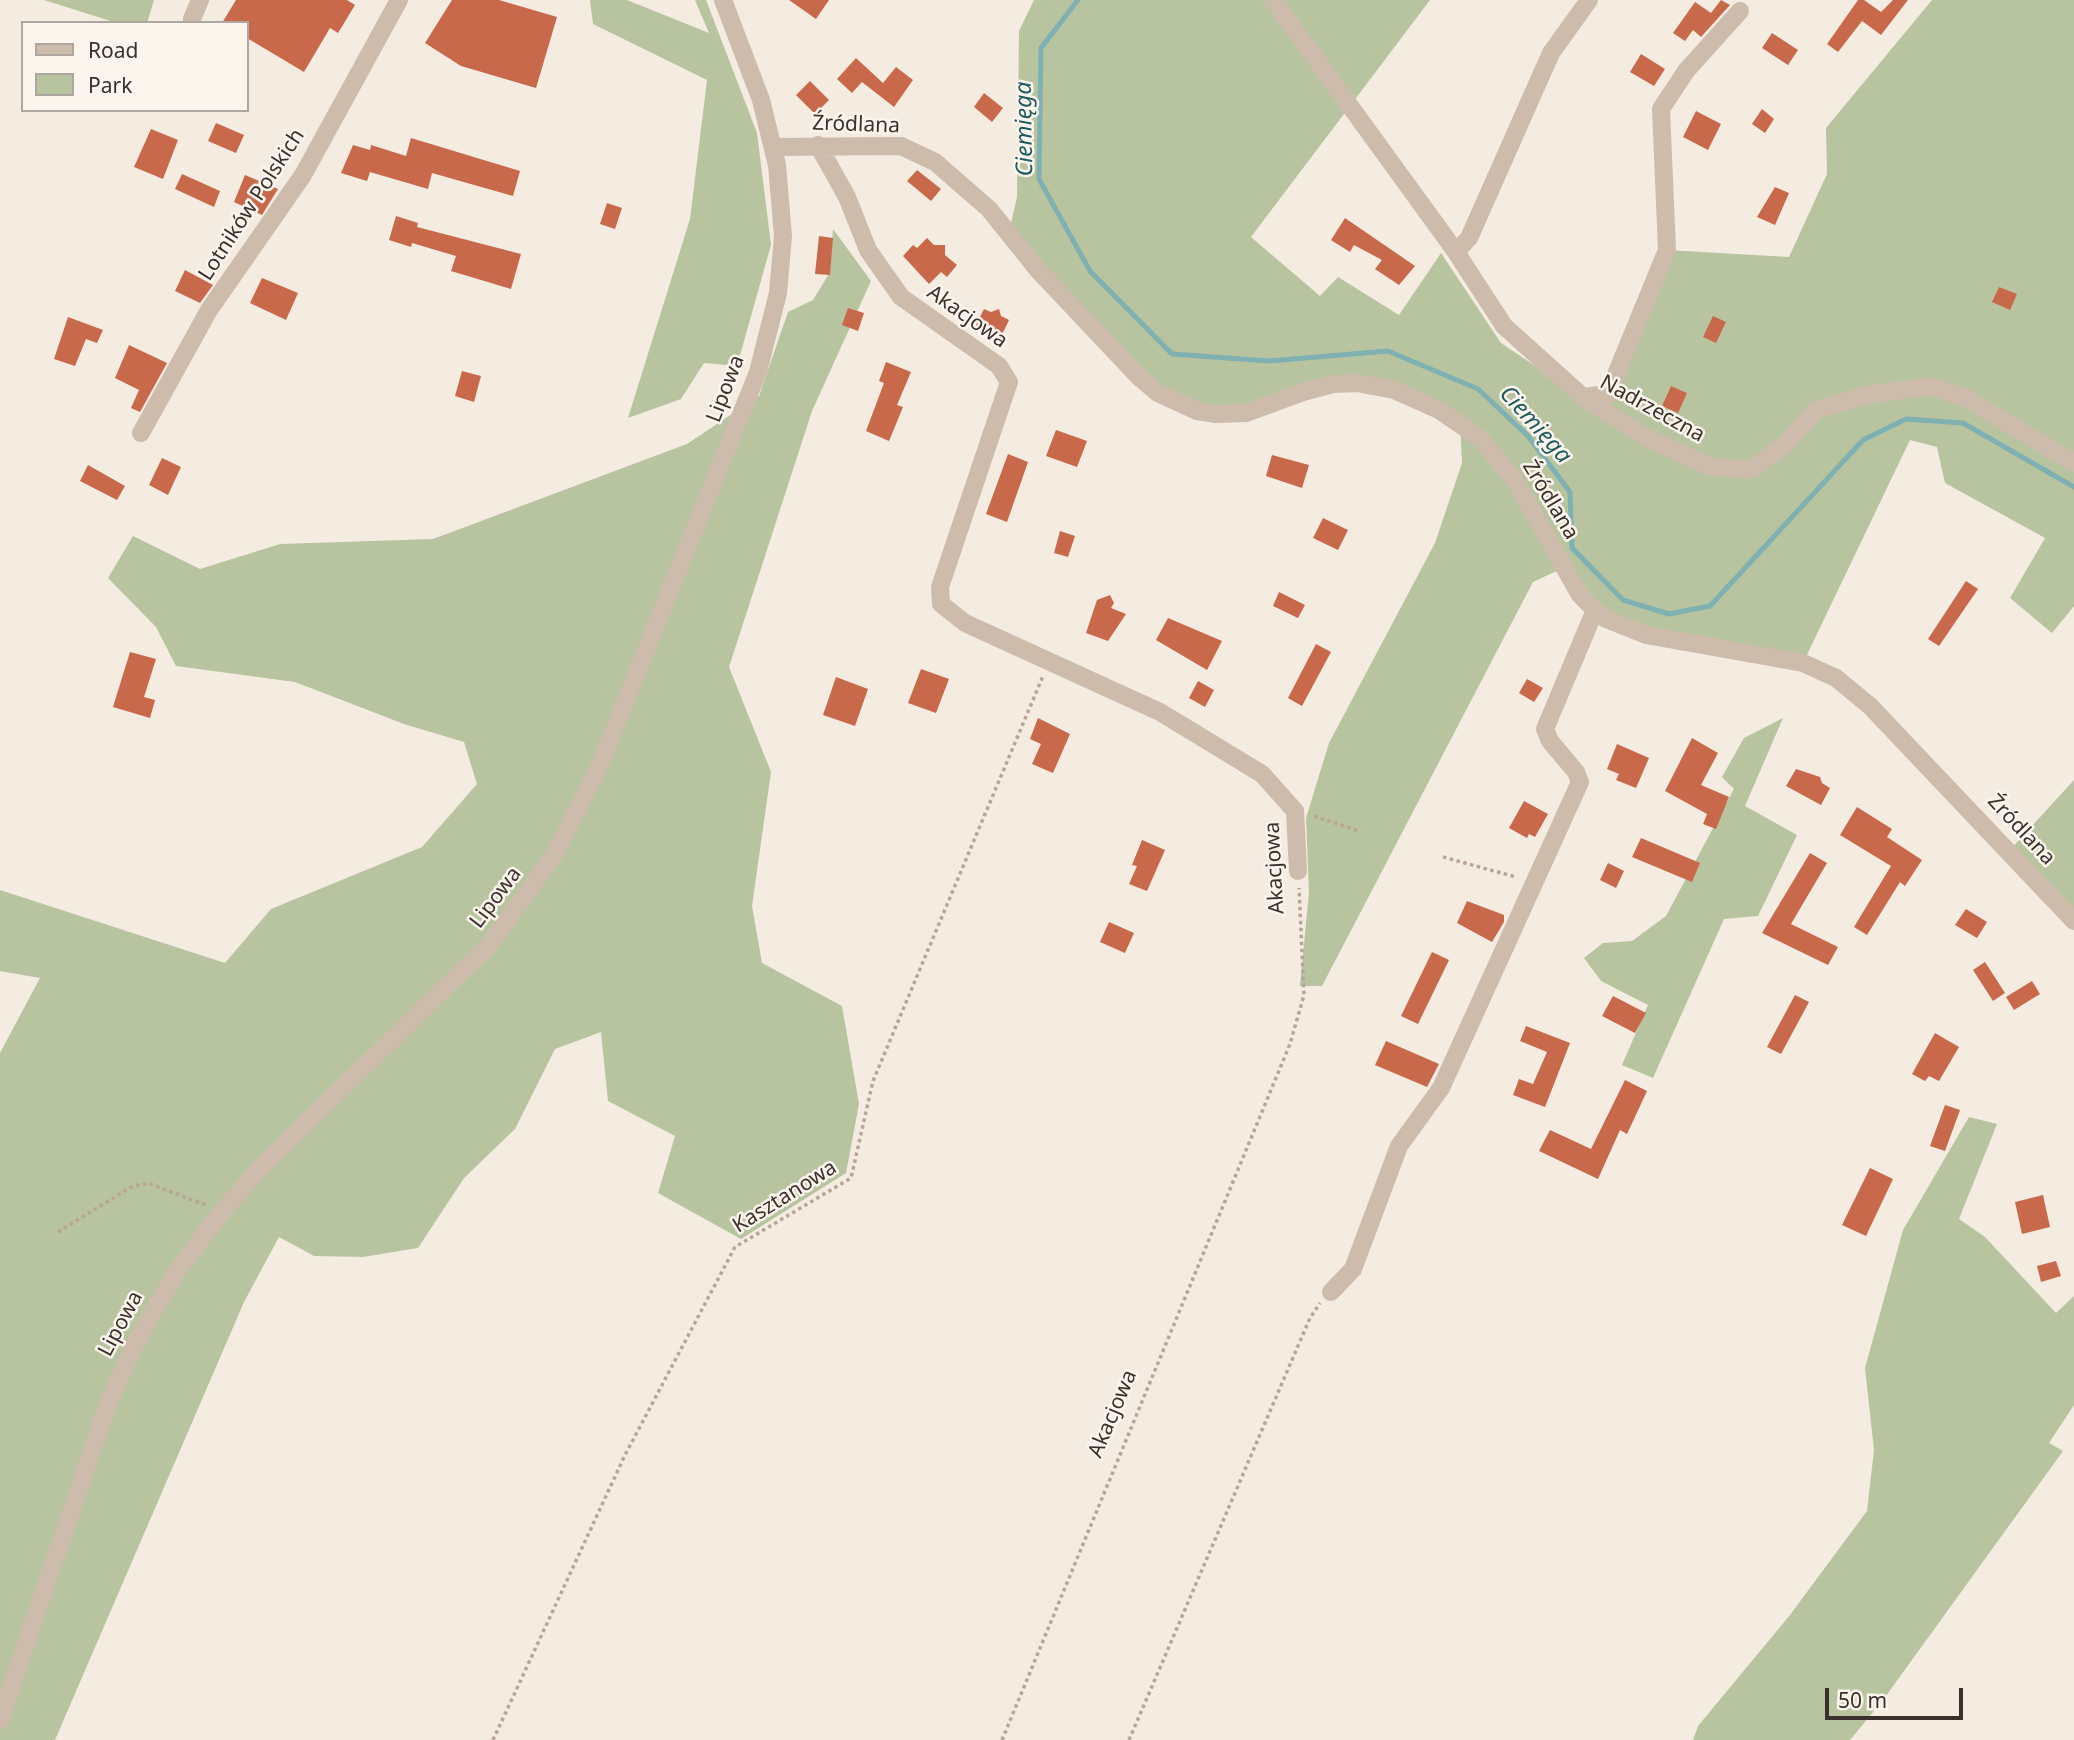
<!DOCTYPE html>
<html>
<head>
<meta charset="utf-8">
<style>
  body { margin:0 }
  #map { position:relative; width:2074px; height:1740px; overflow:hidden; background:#f4ebe1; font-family:"Noto Sans",sans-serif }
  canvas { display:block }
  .legend { position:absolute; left:21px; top:21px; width:228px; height:91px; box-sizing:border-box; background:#fbf5ee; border:2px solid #aea6a0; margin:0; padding:9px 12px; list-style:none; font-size:21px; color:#3b302b }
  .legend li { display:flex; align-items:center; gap:14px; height:35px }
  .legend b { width:35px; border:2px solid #aea6a0 }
  .scale { position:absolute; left:1825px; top:1688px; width:138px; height:32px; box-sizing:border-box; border:4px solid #3b302b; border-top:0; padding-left:9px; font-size:21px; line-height:24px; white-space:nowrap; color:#3b302b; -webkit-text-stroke:5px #fbf5ee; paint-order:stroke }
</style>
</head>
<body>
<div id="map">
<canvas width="2074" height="1740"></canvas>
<ul class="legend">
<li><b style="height:9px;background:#cdbbac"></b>Road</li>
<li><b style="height:19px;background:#b8c4a0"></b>Park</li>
</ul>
<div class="scale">50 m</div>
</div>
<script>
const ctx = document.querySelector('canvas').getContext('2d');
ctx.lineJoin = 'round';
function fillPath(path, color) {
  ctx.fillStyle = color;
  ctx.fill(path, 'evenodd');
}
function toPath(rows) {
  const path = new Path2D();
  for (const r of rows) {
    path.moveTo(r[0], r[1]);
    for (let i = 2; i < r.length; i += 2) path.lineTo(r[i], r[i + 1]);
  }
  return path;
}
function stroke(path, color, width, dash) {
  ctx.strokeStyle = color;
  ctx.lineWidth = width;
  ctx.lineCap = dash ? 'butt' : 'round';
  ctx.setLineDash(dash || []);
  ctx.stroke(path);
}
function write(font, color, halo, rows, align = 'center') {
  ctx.font = font + ' "Noto Sans",sans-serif';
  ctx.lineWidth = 5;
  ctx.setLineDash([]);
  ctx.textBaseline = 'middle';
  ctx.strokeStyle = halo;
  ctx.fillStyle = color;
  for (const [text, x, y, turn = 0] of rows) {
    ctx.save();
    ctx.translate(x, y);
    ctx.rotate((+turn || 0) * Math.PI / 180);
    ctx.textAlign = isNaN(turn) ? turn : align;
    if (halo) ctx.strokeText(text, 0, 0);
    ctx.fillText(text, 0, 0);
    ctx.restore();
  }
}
fillPath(toPath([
  [44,0,154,0,147,23,117,23],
  [590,0,627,0,709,33,695,0,706,0,757,133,771,245,737,366,704,363,681,399,628,418,690,219,707,80,593,24],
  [1034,0,1430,0,1251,237,1320,296,1338,277,1399,315,1441,253,1501,343,1583,398,1608,394,1667,250,1789,257,1827,174,1826,128,1932,0,2074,0,2074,606,2052,633,2010,598,2045,538,1945,483,1937,447,1910,440,1803,663,1606,619,1563,568,1533,582,1322,986,1300,986,1309,892,1306,818,1329,743,1435,543,1462,463,1460,423,1372,384,1216,414,1139,377,1009,232,1017,197,1019,31],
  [833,229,871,281,812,411,729,667,771,772,752,906,762,963,842,1006,859,1104,846,1173,741,1239,658,1193,675,1136,608,1101,601,1032,555,1049,515,1129,464,1178,418,1248,363,1257,314,1256,279,1237,244,1302,55,1740,0,1740,0,1053,40,978,0,971,0,890,225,963,271,909,422,847,477,784,464,742,404,724,295,682,176,666,156,627,108,578,133,536,200,569,280,544,433,539,687,444,759,396,788,312,813,300,830,272],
  [1783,718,1745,806,1797,835,1758,916,1724,919,1653,1078,1622,1065,1648,1005,1601,981,1584,958,1603,943,1632,941,1666,916,1734,789,1722,777,1744,738],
  [2074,780,2074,921,2009,851],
  [1969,1117,1997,1124,1959,1219,1985,1237,2056,1313,2074,1296,2074,1405,2049,1443,2063,1451,1883,1700,1850,1740,1693,1740,1698,1726,1790,1615,1867,1511,1874,1450,1865,1368,1903,1230]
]), '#b8c4a0');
stroke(toPath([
  [1078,0,1041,48,1039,179,1090,271,1172,354,1269,361,1388,351,1478,389,1528,436,1570,492,1572,548,1623,600,1669,614,1710,606,1863,440,1906,419,1963,423,2074,487]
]), '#7fb0b2', 5);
fillPath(toPath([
  [236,0,347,0,355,5,338,33,330,28,304,72,247,38,247,23,222,23],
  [452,0,499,0,557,17,536,88,461,66,425,43],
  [789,0,829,0,816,19],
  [1721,0,1730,5,1701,37,1693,30,1685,41,1673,33,1695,2,1711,13],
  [1858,0,1864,0,1881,12,1893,0,1908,0,1881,35,1862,21,1838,52,1827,44],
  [1772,33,1798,50,1788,65,1762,48],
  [1641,54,1665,69,1654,86,1630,72],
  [856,58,883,83,896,67,913,80,894,107,862,82,852,93,837,79],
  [810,81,829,100,815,114,796,95],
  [984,93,1003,108,992,122,974,107],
  [1762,109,1774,119,1765,133,1752,124],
  [1696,111,1721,124,1708,150,1683,137],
  [216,123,244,135,236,153,208,141],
  [151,129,178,140,163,179,134,167],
  [411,138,520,171,513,196,432,173,428,189,370,172,367,181,341,173,353,145,370,150,371,145,406,156],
  [917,170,941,189,931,201,907,181],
  [182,174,220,191,214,207,175,189],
  [245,175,278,189,262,215,234,202],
  [1775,187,1789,193,1775,225,1757,217],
  [607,203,622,208,615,229,600,224],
  [396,216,418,223,417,227,521,254,511,289,451,271,456,256,412,243,411,247,389,240],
  [1345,218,1415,266,1399,285,1375,269,1382,260,1354,245,1350,252,1331,240],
  [819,236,833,238,830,275,815,274],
  [927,238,934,245,945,245,945,255,957,265,947,277,941,272,929,284,903,256,913,245,917,248],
  [185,270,213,285,200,303,175,291],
  [262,278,298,293,286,320,250,303],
  [1999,287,2017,294,2010,310,1992,302],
  [848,308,864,313,858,331,842,325],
  [984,309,991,312,999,309,1001,316,1009,320,999,341,974,329],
  [1713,316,1726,322,1716,343,1703,337],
  [68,317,103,330,97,343,86,339,75,366,54,359],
  [129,345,167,363,140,412,131,408,139,390,115,378],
  [886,362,911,372,897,405,903,407,889,441,866,431,884,383,879,381],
  [462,371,481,376,474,402,455,396],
  [1671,386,1687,393,1678,413,1662,406],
  [1056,430,1087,441,1077,467,1046,456],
  [1008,454,1028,462,1007,522,986,514],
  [1272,455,1309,465,1302,488,1266,476],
  [162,458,181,467,168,495,149,485],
  [88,465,125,486,117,500,80,481],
  [1323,518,1348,530,1338,550,1313,538],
  [1060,531,1075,536,1068,557,1054,553],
  [1966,581,1978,589,1939,646,1928,639],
  [1279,592,1305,605,1298,618,1273,606],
  [1110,595,1114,603,1111,608,1126,614,1108,641,1086,633,1097,600],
  [1168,618,1222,641,1207,670,1156,640],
  [1316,644,1331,652,1302,706,1288,698],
  [130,652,156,659,144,697,155,700,150,718,113,707],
  [921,669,949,679,936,713,908,703],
  [836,677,868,689,855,726,823,715],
  [1527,679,1543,688,1534,702,1519,693],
  [1198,681,1214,690,1205,707,1189,698],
  [1038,718,1070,734,1053,773,1032,764,1041,744,1030,739],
  [1692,738,1718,753,1701,785,1729,797,1716,829,1703,824,1707,814,1665,791],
  [1617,744,1649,758,1636,788,1616,780,1619,774,1607,769],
  [1796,769,1820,777,1822,783,1830,788,1821,805,1786,786],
  [1524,801,1548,814,1535,837,1529,834,1527,838,1509,828],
  [1857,807,1892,829,1887,837,1922,860,1905,886,1900,882,1867,935,1854,927,1891,866,1840,835],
  [1641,838,1700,863,1692,882,1632,857],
  [1142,840,1165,850,1147,891,1129,884,1137,866,1132,865],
  [1810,853,1827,863,1791,924,1838,947,1828,965,1762,933],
  [1608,863,1624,871,1616,888,1600,880],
  [1467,901,1504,915,1504,922,1492,942,1457,923],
  [1966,909,1987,922,1977,938,1955,925],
  [1109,922,1134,933,1125,953,1100,942],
  [1432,952,1449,960,1418,1024,1401,1016],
  [1985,962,2005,993,1993,1001,1973,970],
  [2032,981,2040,994,2014,1010,2006,997],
  [1795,995,1809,1002,1781,1054,1767,1047],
  [1613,996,1646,1013,1635,1033,1602,1016],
  [1526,1026,1570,1043,1545,1107,1513,1095,1519,1079,1533,1084,1547,1052,1520,1041],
  [1935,1033,1959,1047,1939,1081,1929,1076,1925,1081,1912,1074],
  [1386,1041,1439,1064,1427,1087,1375,1065],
  [1625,1080,1647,1091,1627,1134,1620,1130,1598,1179,1539,1151,1550,1130,1591,1149],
  [1945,1105,1960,1110,1945,1151,1930,1146],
  [1870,1168,1893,1179,1866,1236,1842,1225],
  [2043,1195,2050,1227,2022,1234,2015,1202],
  [2056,1261,2061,1276,2041,1282,2037,1266]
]), '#c8694b');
stroke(toPath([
  [1314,816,1359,831],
  [1443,857,1516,877],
  [58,1232,131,1187,148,1183,206,1205],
  [493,1740,625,1455,735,1247,851,1178,873,1081,1043,676],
  [1002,1740,1290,1044,1304,995,1299,888],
  [1129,1740,1310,1318,1320,1303]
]), '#b9a596', 3.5, [3.5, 3.5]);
stroke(toPath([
  [1273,0,1456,252,1504,326,1583,397,1647,438,1709,466,1751,470,1785,444,1816,410,1866,395,1930,386,1966,398,2074,463],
  [192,19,200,0],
  [818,145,847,197,868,250,901,297,999,366,1009,382,940,587,941,604,965,623,1160,712,1262,774,1295,811,1298,871],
  [774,147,901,146,935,162,989,209,1038,270,1139,377,1158,393,1197,411,1216,414,1246,413,1303,392,1333,384,1357,383,1394,390,1439,410,1480,438,1514,479,1580,595,1595,610,1606,619,1646,635,1803,663,1836,678,1870,706,2074,921],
  [1456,252,1469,238,1551,53,1589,0],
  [1583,397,1608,394,1667,250,1661,109,1686,71,1740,11],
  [141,433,209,310,303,175,399,0],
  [1331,1292,1353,1269,1399,1146,1441,1088,1580,782,1576,772,1550,741,1545,729,1595,610],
  [0,1720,105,1412,132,1349,175,1274,220,1214,260,1168,488,946,553,857,599,767,758,372,778,293,783,236,777,165,761,100,723,0]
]), '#cdbbac', 18);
write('21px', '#3b302b', '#fbf5ee', [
  ["Źródlana",856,125,2],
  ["Lotników Polskich",252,205,-57],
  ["Akacjowa",967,317,35],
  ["Lipowa",726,389,-69],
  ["Nadrzeczna",1652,409,29],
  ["Źródlana",1550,500,59],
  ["Źródlana",2021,830,47],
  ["Akacjowa",1275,868,-93],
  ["Lipowa",496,898,-53],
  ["Kasztanowa",785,1197,-32],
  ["Lipowa",121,1324,-62],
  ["Akacjowa",1113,1414,-67]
]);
write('italic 23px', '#1f5a5e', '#fbf5ee', [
  ["Ciemięga",1025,129,-91],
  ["Ciemięga",1535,425,48]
]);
</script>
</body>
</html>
